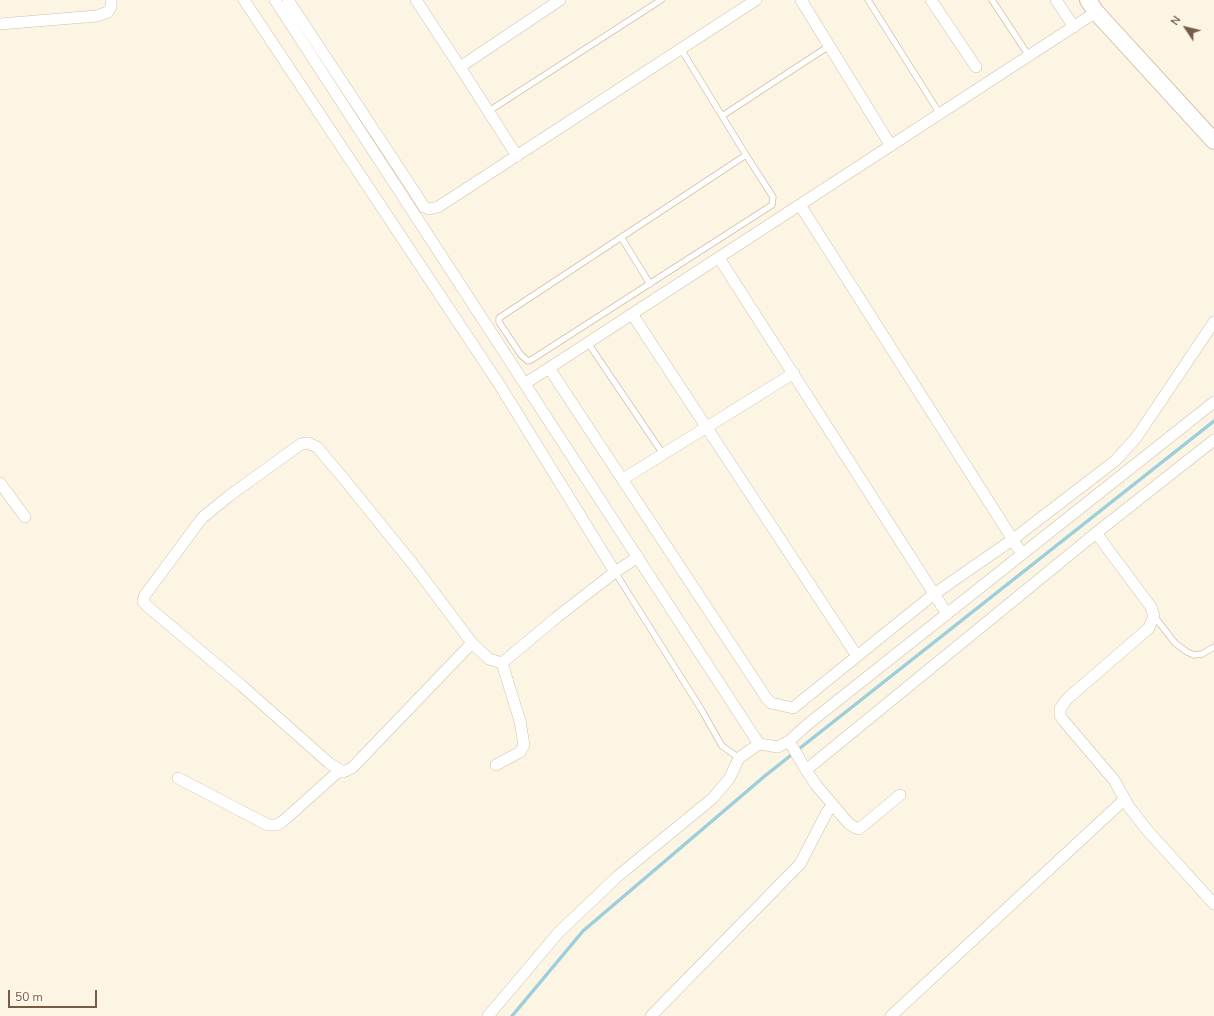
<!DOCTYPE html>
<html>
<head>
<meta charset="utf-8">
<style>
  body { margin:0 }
  #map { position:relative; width:1214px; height:1016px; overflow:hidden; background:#fdf5e3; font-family:"Nunito Sans",sans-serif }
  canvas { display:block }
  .north { position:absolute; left:1166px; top:8px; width:40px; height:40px; -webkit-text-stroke:3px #fff8eb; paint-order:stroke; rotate:305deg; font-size:11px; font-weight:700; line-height:16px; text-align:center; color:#775b47 }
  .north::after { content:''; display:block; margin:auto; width:14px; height:18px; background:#775b47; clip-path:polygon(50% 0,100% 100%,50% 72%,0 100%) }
  .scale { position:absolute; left:8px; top:990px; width:89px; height:18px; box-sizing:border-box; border:2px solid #775b47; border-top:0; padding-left:5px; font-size:12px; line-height:14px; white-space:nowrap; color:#775b47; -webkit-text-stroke:3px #fff8eb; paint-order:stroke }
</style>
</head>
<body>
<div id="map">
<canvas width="1214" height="1016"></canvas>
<div class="north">N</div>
<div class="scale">50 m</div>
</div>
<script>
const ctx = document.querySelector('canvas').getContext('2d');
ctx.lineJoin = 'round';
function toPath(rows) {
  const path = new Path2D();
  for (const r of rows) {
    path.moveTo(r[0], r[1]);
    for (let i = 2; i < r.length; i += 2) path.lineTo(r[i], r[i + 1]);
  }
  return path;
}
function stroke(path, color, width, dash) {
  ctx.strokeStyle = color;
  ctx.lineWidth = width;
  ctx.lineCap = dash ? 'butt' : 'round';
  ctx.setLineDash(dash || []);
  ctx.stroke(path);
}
stroke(toPath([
  [512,1016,583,931,766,775,1214,421]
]), '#9ccedb', 3.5);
const lane = toPath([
  [868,0,940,114],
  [992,0,1029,56],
  [681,49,722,116,746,155,773,197,772,205,531,360,528,361,521,355,499,322,499,318,746,155],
  [489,111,661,0],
  [722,116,829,46],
  [621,237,650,284],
  [588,343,663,454],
  [615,572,701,709,722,746,739,758],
  [1154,616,1175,643,1187,652,1194,655,1202,654,1214,647]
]);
const street = toPath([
  [244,0,499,384,615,572],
  [275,0,759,744],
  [288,0,414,191,424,207,429,209,438,207,756,0],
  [416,0,460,67],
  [801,0,891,146],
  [931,0,976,67],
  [1056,0,1074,27],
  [0,24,97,16,108,12,111,7,111,0],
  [517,156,460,67,560,0],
  [800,205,1022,554],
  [719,258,947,614],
  [632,314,857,656],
  [549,368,767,699,771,703,793,708,934,594,1012,540,1115,461,1136,438,1214,322],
  [526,383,1096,12],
  [623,479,794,373],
  [0,483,25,517],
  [1096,533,1151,607,1154,616,1149,628,1067,699,1060,709,1060,715,1063,720,1114,780,1129,807,1147,830,1214,904],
  [472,643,352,768,343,772,329,763,241,685,147,606,143,601,145,595,202,518,229,496,301,444,308,443,317,447,344,479,412,563,472,643,489,659,502,663],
  [502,663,557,617,615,572,638,557],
  [789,741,806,770,1096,533,1214,440],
  [496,765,520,752,524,745,520,721,502,663],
  [806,770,816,785,849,824,856,828,859,829,900,795],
  [178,778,268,825,276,825,282,822,339,771],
  [488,1016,559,932,618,876,713,798,729,779,739,758,759,744,778,747,789,741,808,724,1214,402],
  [651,1016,800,864,827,812,833,805],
  [891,1016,1125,799]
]);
const secondary = toPath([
  [1088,0,1096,12,1214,141]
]);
stroke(lane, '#d1bfab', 7);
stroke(street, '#d1bfab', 12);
stroke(secondary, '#d5bfa9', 18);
stroke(lane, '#fff', 5.5);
stroke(street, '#fff', 11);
stroke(secondary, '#fff', 16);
</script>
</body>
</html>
